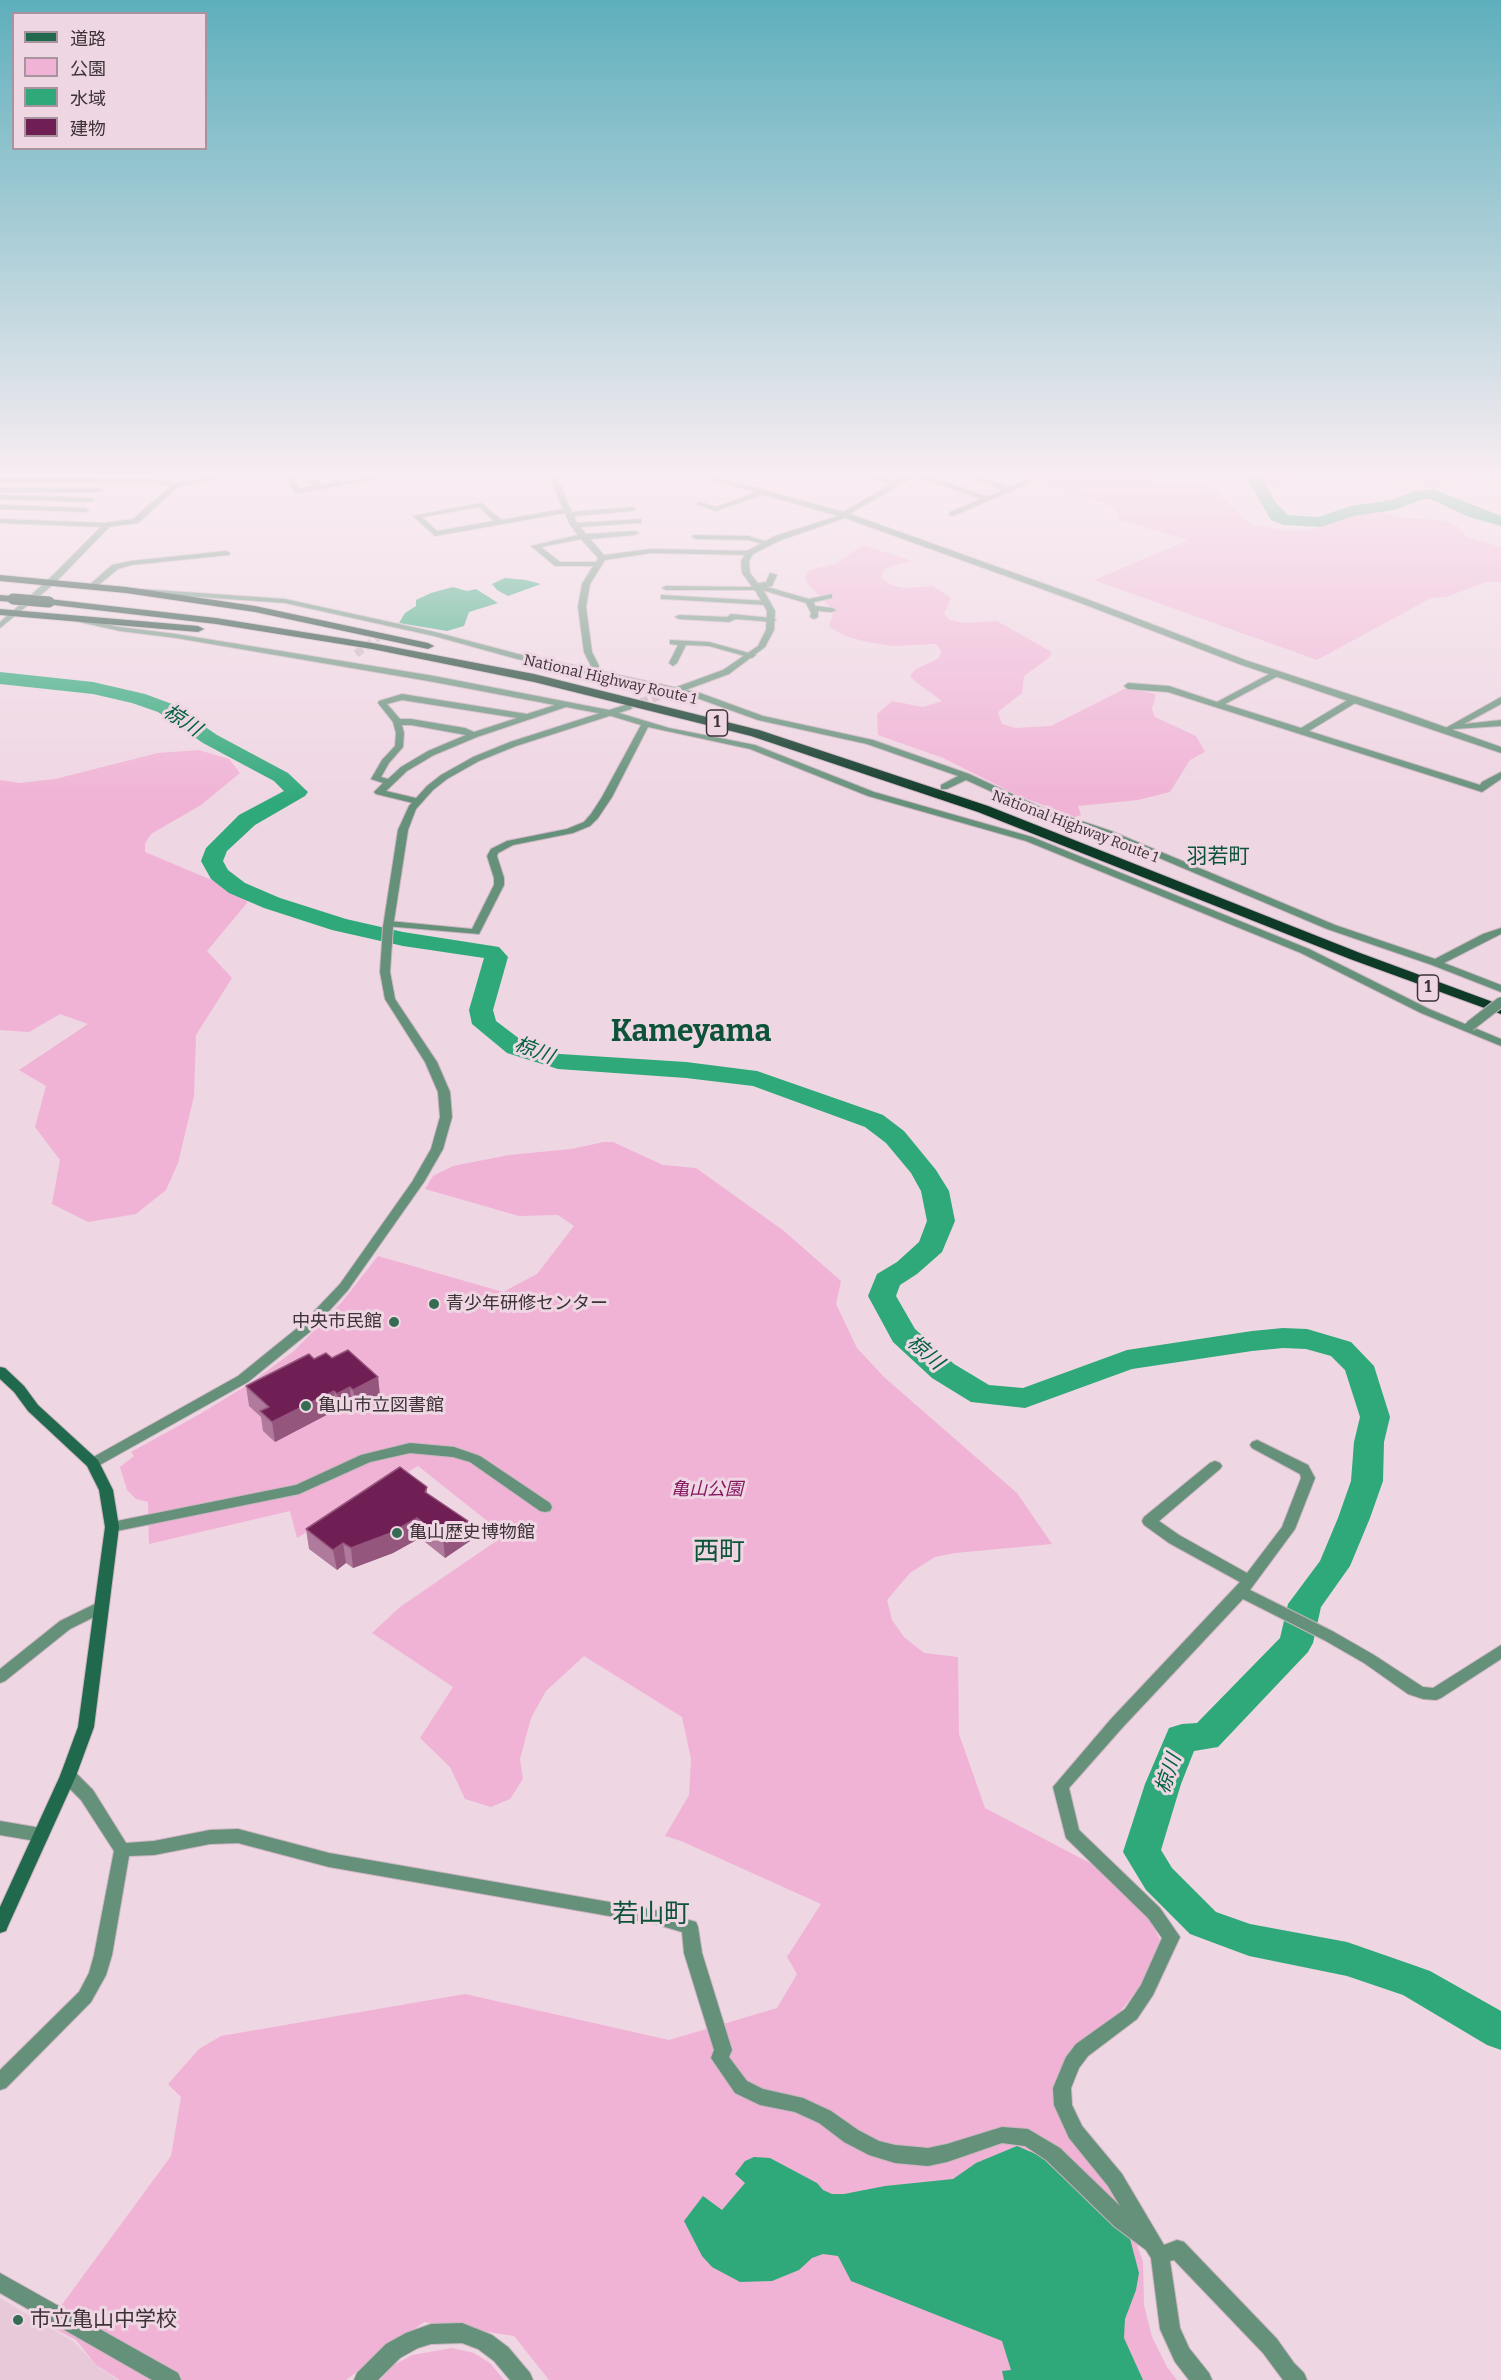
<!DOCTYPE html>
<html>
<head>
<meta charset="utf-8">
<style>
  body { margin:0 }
  #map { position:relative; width:1501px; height:2380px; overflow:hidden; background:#efd6e3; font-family:Bitter,"Noto Sans JP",serif }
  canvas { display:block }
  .legend { position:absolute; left:12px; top:12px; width:195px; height:138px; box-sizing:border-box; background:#efd6e3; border:2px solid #a7949e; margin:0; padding:8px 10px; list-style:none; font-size:18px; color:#3c3237 }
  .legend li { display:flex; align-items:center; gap:12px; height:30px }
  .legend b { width:30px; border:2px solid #a7949e }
</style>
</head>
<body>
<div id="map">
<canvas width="1501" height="2380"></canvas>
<ul class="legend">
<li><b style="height:8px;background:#20694c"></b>道路</li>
<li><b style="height:16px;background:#f0b3d5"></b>公園</li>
<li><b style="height:16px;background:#2fa87a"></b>水域</li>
<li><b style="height:16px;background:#6f1f53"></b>建物</li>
</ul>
</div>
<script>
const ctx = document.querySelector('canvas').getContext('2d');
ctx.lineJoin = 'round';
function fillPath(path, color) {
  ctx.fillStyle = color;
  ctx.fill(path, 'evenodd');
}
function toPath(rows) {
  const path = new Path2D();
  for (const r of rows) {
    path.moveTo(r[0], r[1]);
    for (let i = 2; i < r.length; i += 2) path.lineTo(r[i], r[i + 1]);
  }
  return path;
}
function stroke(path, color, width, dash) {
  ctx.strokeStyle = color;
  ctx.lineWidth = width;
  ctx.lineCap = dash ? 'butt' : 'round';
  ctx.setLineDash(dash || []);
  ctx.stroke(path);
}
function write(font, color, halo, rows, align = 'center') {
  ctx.font = font + ' Bitter,"Noto Sans JP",serif';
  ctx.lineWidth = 6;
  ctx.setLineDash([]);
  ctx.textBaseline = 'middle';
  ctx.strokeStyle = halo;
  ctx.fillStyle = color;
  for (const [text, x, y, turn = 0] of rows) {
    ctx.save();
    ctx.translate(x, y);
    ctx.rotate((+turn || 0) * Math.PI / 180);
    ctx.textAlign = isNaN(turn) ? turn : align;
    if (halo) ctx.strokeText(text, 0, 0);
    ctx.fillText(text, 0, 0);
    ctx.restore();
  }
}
fillPath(toPath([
  [0,2298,74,2342,98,2367,118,2380,0,2380]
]), '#e8c9da');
fillPath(toPath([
  [969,471,1115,471,1172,486,1197,483,1210,486,1251,524,1288,531,1315,529,1348,513,1374,510,1401,517,1445,521,1457,526,1466,537,1501,547,1501,582,1486,582,1446,597,1431,598,1317,660,1094,580,1188,540,1120,520,1114,508,1104,503,1020,477,998,471,978,473],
  [1260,471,1483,471,1444,486,1429,487,1367,477,1323,473,1297,477,1276,488,1264,484,1260,479],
  [863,545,912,561,891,566,883,571,881,577,891,585,904,588,933,586,951,598,944,614,950,620,965,623,997,621,1050,651,1052,654,1045,661,1024,676,1022,693,998,712,1002,724,1015,728,1051,726,1126,688,1156,694,1152,709,1155,717,1196,736,1205,752,1190,760,1170,792,1138,800,1078,806,1081,815,1075,817,1019,796,943,758,878,735,877,714,892,701,923,707,942,701,917,683,910,676,916,669,939,658,941,651,936,644,893,646,867,642,845,636,831,628,829,625,834,611,806,582,805,576,809,570,835,564],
  [199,750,229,759,240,773,201,805,151,834,145,843,145,852,245,894,247,903,207,951,232,978,196,1035,194,1096,178,1163,166,1190,136,1214,88,1222,52,1204,60,1160,35,1127,46,1086,19,1070,88,1024,60,1014,29,1032,0,1030,0,780,20,783,55,779,158,753],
  [604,1142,613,1142,663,1165,696,1168,784,1231,841,1281,836,1304,857,1348,884,1377,1017,1493,1052,1544,955,1553,935,1557,910,1573,887,1600,892,1620,904,1637,924,1653,958,1657,959,1734,985,1808,1092,1864,1148,1915,1160,1940,1142,1984,1116,2017,1072,2050,1060,2070,1054,2085,1054,2095,1114,2188,1125,2210,1143,2262,1144,2305,1152,2337,1167,2367,1177,2380,549,2380,514,2336,424,2322,346,2380,120,2380,96,2365,76,2340,47,2325,171,2156,181,2097,168,2084,199,2049,221,2036,465,1994,669,2040,777,2008,797,1974,787,1957,821,1904,681,1841,665,1836,689,1795,691,1759,682,1717,584,1656,546,1691,531,1718,520,1759,523,1779,510,1799,491,1807,465,1799,450,1767,420,1738,453,1687,372,1633,400,1607,505,1535,418,1466,297,1538,290,1511,149,1544,148,1502,136,1499,127,1490,120,1467,134,1456,131,1452,200,1414,249,1384,294,1351,341,1303,378,1256,503,1292,537,1274,574,1226,558,1215,519,1216,425,1189,433,1176,453,1166,509,1155,571,1149],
  [452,2348,474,2353,490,2363,504,2380,380,2380,394,2365,412,2355]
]), '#f0b3d5');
fillPath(toPath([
  [505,578,526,580,541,584,508,596,497,590,492,584],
  [453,587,467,591,476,589,498,603,469,612,464,626,447,631,399,623,405,613,416,606,416,600,431,593],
  [1017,2146,1045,2158,1128,2231,1139,2273,1136,2290,1125,2319,1124,2338,1143,2380,1004,2380,1002,2371,1011,2370,1002,2341,851,2281,838,2256,823,2254,812,2258,799,2270,772,2281,740,2282,712,2267,702,2256,684,2221,703,2196,722,2210,745,2183,735,2174,745,2161,754,2157,770,2158,817,2183,823,2190,832,2194,844,2194,885,2186,953,2179,976,2163]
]), '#2fa87a');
fillPath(toPath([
  [1242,471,1258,471,1276,503,1288,515,1319,517,1350,506,1391,500,1416,491,1433,489,1501,516,1501,526,1469,517,1430,499,1424,499,1394,510,1353,516,1321,527,1284,525,1271,520,1242,471],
  [0,672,93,682,145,694,172,704,217,735,288,773,308,792,305,796,255,825,227,851,223,861,228,870,245,883,280,898,346,919,403,932,499,947,508,957,493,1010,496,1021,525,1043,560,1054,686,1062,757,1071,883,1115,904,1131,936,1170,949,1191,955,1221,942,1252,917,1274,900,1285,896,1296,915,1329,954,1364,989,1385,1023,1388,1127,1350,1252,1331,1283,1328,1307,1329,1351,1342,1374,1366,1390,1417,1384,1442,1383,1481,1370,1518,1350,1566,1321,1607,1313,1643,1308,1652,1218,1747,1194,1751,1181,1784,1161,1850,1172,1868,1216,1912,1250,1924,1347,1942,1416,1966,1430,1971,1501,2011,1501,2050,1487,2045,1403,1995,1347,1976,1249,1956,1190,1934,1146,1890,1123,1852,1145,1784,1169,1728,1182,1724,1197,1723,1280,1638,1288,1604,1320,1561,1338,1518,1351,1481,1354,1442,1360,1417,1345,1370,1331,1356,1306,1349,1283,1348,1252,1351,1132,1369,1025,1408,971,1402,932,1378,893,1342,868,1296,877,1274,897,1262,919,1242,927,1221,921,1191,911,1173,886,1143,865,1127,753,1086,686,1078,558,1069,507,1053,472,1024,469,1010,484,958,403,946,332,930,264,908,229,893,211,879,201,861,206,848,239,815,284,791,274,781,203,743,158,712,132,703,93,694,0,684,0,672]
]), '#2fa87a');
stroke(toPath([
  [356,654,385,632]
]), '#cbb5c1', 8, [8, 4]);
stroke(toPath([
  [629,706,666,694]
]), '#cbb5c1', 8, [8, 4]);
const minor = toPath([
  [233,471,248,471,178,487,138,523,107,527,104,527,104,523,133,519,171,486,156,483,0,482,0,478,156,479,177,483,233,471],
  [281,471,288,471,300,489,314,486,304,471,311,471,321,485,335,483,327,471,334,471,341,482,403,471,420,471,298,493,295,493,281,471],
  [547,471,554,471,572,512,632,507,636,509,632,511,574,516,577,523,641,519,641,523,638,523,580,527,586,534,635,531,639,533,635,535,590,539,604,555,651,549,750,551,754,553,750,555,651,553,605,560,590,584,586,607,592,652,599,666,596,670,700,693,763,716,873,740,969,774,1040,807,1111,831,1335,925,1435,959,1483,934,1501,928,1501,934,1444,963,1501,985,1501,992,1432,965,1327,929,1105,835,1034,811,966,780,947,789,941,789,941,785,958,776,867,744,758,720,694,697,653,687,517,659,434,636,285,603,127,592,123,590,127,588,285,599,435,632,518,654,588,668,591,666,584,652,578,607,582,584,593,566,555,566,531,546,578,535,570,525,565,513,435,536,413,516,481,503,502,520,563,509,547,471],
  [479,507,494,521,437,531,422,517,479,507],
  [581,539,598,558,596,562,560,562,541,547,581,539],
  [843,471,857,471,897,480,910,474,939,471,927,475,987,497,1003,490,954,471,964,471,1009,487,1028,480,1032,482,953,516,949,514,950,512,981,499,918,477,912,478,844,517,841,517,841,513,892,484,843,471],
  [0,488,98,488,102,490,98,492,0,492,0,488],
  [760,491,767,493,716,511,696,504,700,502,716,507,760,491],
  [3,495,91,498,95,500,91,502,0,499,0,495,3,495],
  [0,505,85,508,89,510,85,512,0,509,0,505],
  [693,535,748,536,771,543,767,545,748,540,696,539,692,537,693,535],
  [226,551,230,553,229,555,131,565,118,569,95,588,88,586,112,565,131,561,226,551],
  [770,573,777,575,772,586,767,587,809,599,832,594,832,598,814,602,815,606,832,608,836,610,832,612,818,611,818,617,814,619,810,617,811,613,806,603,762,590,666,590,662,588,666,586,751,587,752,584,766,582,770,573],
  [661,595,767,601,771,603,767,605,664,599,661,599,661,595],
  [731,614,772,618,776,620,772,622,736,619,729,622,679,619,675,617,679,615,727,617,731,614],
  [79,618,120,627,176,634,434,676,609,710,669,728,755,745,874,792,1032,837,1309,949,1429,1009,1501,1039,1501,1046,1421,1013,1301,953,1026,841,868,796,750,749,648,727,612,797,598,818,590,826,573,833,513,845,498,853,497,856,504,878,504,885,479,934,385,926,384,924,389,921,472,929,494,885,494,878,487,856,491,849,507,841,567,829,584,822,591,814,602,797,641,725,608,715,566,707,477,737,434,755,407,771,386,791,420,799,422,801,417,804,376,794,374,792,383,783,371,779,382,760,395,746,396,733,393,722,378,703,379,701,402,694,527,714,555,705,434,682,176,638,120,631,79,622,79,618],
  [402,700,517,718,474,732,465,728,411,719,400,719,387,704,402,700],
  [402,725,411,725,466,735,428,751,401,767,388,779,381,777,389,763,403,747,404,733,402,725],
  [670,640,709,642,756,655,752,658,709,646,686,645,677,663,673,666,669,663,678,645,670,644,670,640],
  [1275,671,1279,674,1278,676,1225,704,1301,728,1351,698,1357,698,1357,702,1309,731,1480,785,1482,782,1501,772,1501,779,1482,792,1168,692,1128,689,1124,686,1128,683,1169,686,1217,702,1275,671],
  [1501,697,1501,704,1464,724,1501,720,1501,726,1454,729,1446,733,1442,730,1501,697],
  [1257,1440,1308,1465,1315,1478,1295,1529,1250,1590,1334,1632,1374,1655,1423,1687,1433,1688,1501,1645,1501,1659,1441,1698,1436,1700,1423,1699,1408,1694,1364,1663,1324,1640,1243,1599,1123,1727,1069,1788,1079,1830,1160,1908,1180,1937,1153,1995,1137,2019,1088,2056,1079,2068,1071,2088,1072,2105,1082,2126,1122,2174,1164,2245,1177,2240,1184,2242,1277,2339,1294,2363,1304,2373,1307,2380,1283,2380,1263,2353,1174,2260,1170,2261,1180,2328,1189,2348,1209,2373,1212,2380,1189,2380,1175,2362,1160,2329,1151,2258,1146,2250,1115,2227,1046,2160,1025,2146,1002,2143,947,2162,928,2166,895,2163,869,2155,844,2142,819,2123,795,2112,760,2105,735,2093,711,2058,714,2050,684,1953,682,1932,655,1924,329,1867,238,1843,210,1844,154,1855,129,1856,112,1955,106,1975,91,2002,6,2088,0,2090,0,2070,79,1992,89,1973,94,1955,114,1851,81,1800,62,1781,60,1776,62,1771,68,1770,74,1771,93,1790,126,1843,154,1841,210,1830,238,1829,329,1853,655,1910,696,1922,698,1927,702,1953,732,2050,729,2057,747,2081,763,2089,803,2098,831,2111,858,2130,879,2141,895,2145,928,2148,947,2144,1002,2127,1028,2129,1060,2148,1120,2206,1108,2186,1069,2138,1054,2105,1053,2088,1066,2057,1076,2044,1125,2009,1141,1985,1162,1938,1148,1918,1066,1838,1053,1787,1111,1719,1240,1582,1169,1543,1144,1525,1142,1521,1144,1517,1210,1463,1215,1461,1220,1463,1222,1466,1220,1469,1159,1521,1179,1535,1247,1573,1282,1527,1301,1478,1300,1474,1252,1448,1250,1445,1252,1442,1257,1440],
  [101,1601,106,1603,108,1607,106,1611,70,1629,5,1681,0,1683,0,1669,60,1621,101,1601],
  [0,1821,41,1828,47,1830,49,1835,47,1840,41,1842,0,1835,0,1821],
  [0,2273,178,2373,181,2380,152,2380,0,2293,0,2273],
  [462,2323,492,2335,508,2347,530,2373,533,2380,510,2380,494,2361,478,2349,462,2343,431,2344,418,2348,400,2358,378,2380,354,2380,357,2373,386,2344,406,2333,431,2324,462,2323]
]);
const tertiary = toPath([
  [682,471,694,471,847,513,1084,598,1245,660,1400,711,1501,747,1501,753,1239,664,1078,602,845,518,781,540,753,554,749,561,750,573,764,591,775,611,774,630,765,647,729,674,669,696,663,696,663,692,723,670,758,646,766,630,767,611,756,592,742,573,741,561,747,551,775,536,838,516,682,471],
  [0,519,107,523,111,525,54,584,0,628,0,622,48,580,101,527,0,523,0,519],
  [628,704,632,707,631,709,516,746,479,761,447,779,433,790,416,809,408,830,393,927,390,972,395,999,437,1062,450,1092,452,1117,443,1149,424,1182,348,1290,311,1331,248,1382,98,1466,88,1466,86,1463,88,1460,238,1376,301,1325,340,1284,412,1182,431,1149,440,1117,438,1092,425,1062,385,999,380,972,383,927,398,830,409,806,427,786,441,775,473,757,510,742,628,704],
  [410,1443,454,1447,480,1456,550,1503,552,1507,550,1511,545,1512,540,1511,470,1462,453,1457,410,1453,370,1462,299,1494,112,1532,107,1531,105,1527,107,1523,112,1522,296,1485,361,1455,410,1443]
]);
const secondary = toPath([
  [0,1367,5,1368,24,1386,38,1405,98,1460,113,1490,119,1527,94,1727,76,1776,8,1926,6,1931,0,1933,0,1907,60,1776,78,1727,105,1527,99,1490,87,1466,28,1411,14,1392,0,1379,0,1367]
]);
const trunk = toPath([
  [0,575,126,587,255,606,428,643,434,646,428,649,255,612,126,593,0,581,0,575],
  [0,595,13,596,18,599,13,602,0,601,0,595],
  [49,599,216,618,372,643,534,674,759,730,988,806,1360,953,1501,1005,1501,1014,1350,959,978,812,751,736,534,682,372,649,216,624,45,604,45,600,49,599],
  [0,609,198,626,204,629,198,632,0,615,0,609]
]);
stroke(minor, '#cbb5c1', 2);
stroke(tertiary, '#cbb5c1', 2);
stroke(secondary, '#cbb5c1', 2);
stroke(trunk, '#cbb5c1', 2);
fillPath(minor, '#65907a');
fillPath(tertiary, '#65907a');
fillPath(secondary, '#20694c');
fillPath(trunk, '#0e3a28');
const minorBridge = toPath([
  [1470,1026,1501,1002]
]);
const trunkBridge = toPath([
  [13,599,49,602]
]);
stroke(minorBridge, '#cbb5c1', 12, []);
stroke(trunkBridge, '#cbb5c1', 12, []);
stroke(minorBridge, '#65907a', 10);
stroke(trunkBridge, '#0e3a28', 11);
fillPath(toPath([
  [332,1358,378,1377,380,1396,356,1409,352,1406,340,1413,336,1410,275,1442,263,1431,261,1417,249,1406,246,1386,314,1359],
  [427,1487,427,1493,468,1521,470,1541,445,1558,420,1538,393,1553,353,1568,346,1563,337,1570,309,1549,306,1529]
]), '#af7a9b');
fillPath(toPath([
  [378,1377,380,1396,356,1409,353,1390],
  [350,1387,352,1406,340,1413,337,1394],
  [334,1391,336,1410,275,1442,272,1422],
  [417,1518,420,1538,393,1553,353,1568,351,1548],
  [468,1521,470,1541,445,1558,443,1538],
  [343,1543,346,1563,337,1570,333,1550]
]), '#95567e');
const building = toPath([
  [348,1350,378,1377,353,1390,350,1387,337,1394,334,1391,272,1422,260,1411,269,1407,246,1386,309,1354,314,1359,326,1353,332,1358,348,1350],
  [400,1467,427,1487,425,1492,468,1521,443,1538,417,1518,391,1533,351,1548,343,1543,333,1550,306,1529,400,1467]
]);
fillPath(building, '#6f1f53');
stroke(building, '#95567e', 1.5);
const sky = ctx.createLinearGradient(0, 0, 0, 804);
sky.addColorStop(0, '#5eafbc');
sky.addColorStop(0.59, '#f8edf2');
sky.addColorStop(1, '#f8edf200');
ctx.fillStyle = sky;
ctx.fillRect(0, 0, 1501, 804);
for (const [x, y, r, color] of [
  [434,1304,6,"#356c53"],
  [394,1322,6,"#356c53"],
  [306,1406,6,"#356c53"],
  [397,1533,6,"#356c53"],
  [18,2320,6,"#356c53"]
]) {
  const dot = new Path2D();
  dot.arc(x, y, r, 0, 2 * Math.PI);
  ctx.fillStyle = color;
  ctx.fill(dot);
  stroke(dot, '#efd6e3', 2);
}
write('15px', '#3c3237', '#efd6e3', [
  ["National Highway Route 1",610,680,13],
  ["National Highway Route 1",1075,827,21]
]);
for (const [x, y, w] of [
  [717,723,21],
  [1428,988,21]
]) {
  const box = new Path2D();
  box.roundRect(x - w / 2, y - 13, w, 26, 4.5);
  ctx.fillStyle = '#efd6e3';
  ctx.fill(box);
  stroke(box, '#3c3237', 1.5);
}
write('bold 16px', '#3c3237', null, [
  ["1",717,723],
  ["1",1428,988]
]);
write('18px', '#3c3237', '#efd6e3', [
  ["青少年研修センター",446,1304],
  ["中央市民館",382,1322,"right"],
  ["亀山市立図書館",318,1406],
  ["亀山歴史博物館",409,1533]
], 'left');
write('italic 18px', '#831860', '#efd6e3', [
  ["亀山公園",707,1490]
]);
write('italic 20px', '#026242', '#efd6e3', [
  ["椋川",182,721,33],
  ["椋川",534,1051,21],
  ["椋川",925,1353,41],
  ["椋川",1169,1774,-71]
]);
write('21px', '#0c5339', '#efd6e3', [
  ["羽若町",1218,857]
]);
write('21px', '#3c3237', '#efd6e3', [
  ["市立亀山中学校",30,2320]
], 'left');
write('26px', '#0c5339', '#efd6e3', [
  ["西町",719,1553],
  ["若山町",651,1915]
]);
write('bold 30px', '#0c5339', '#efd6e3', [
  ["Kameyama",691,1033]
]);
</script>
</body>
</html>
